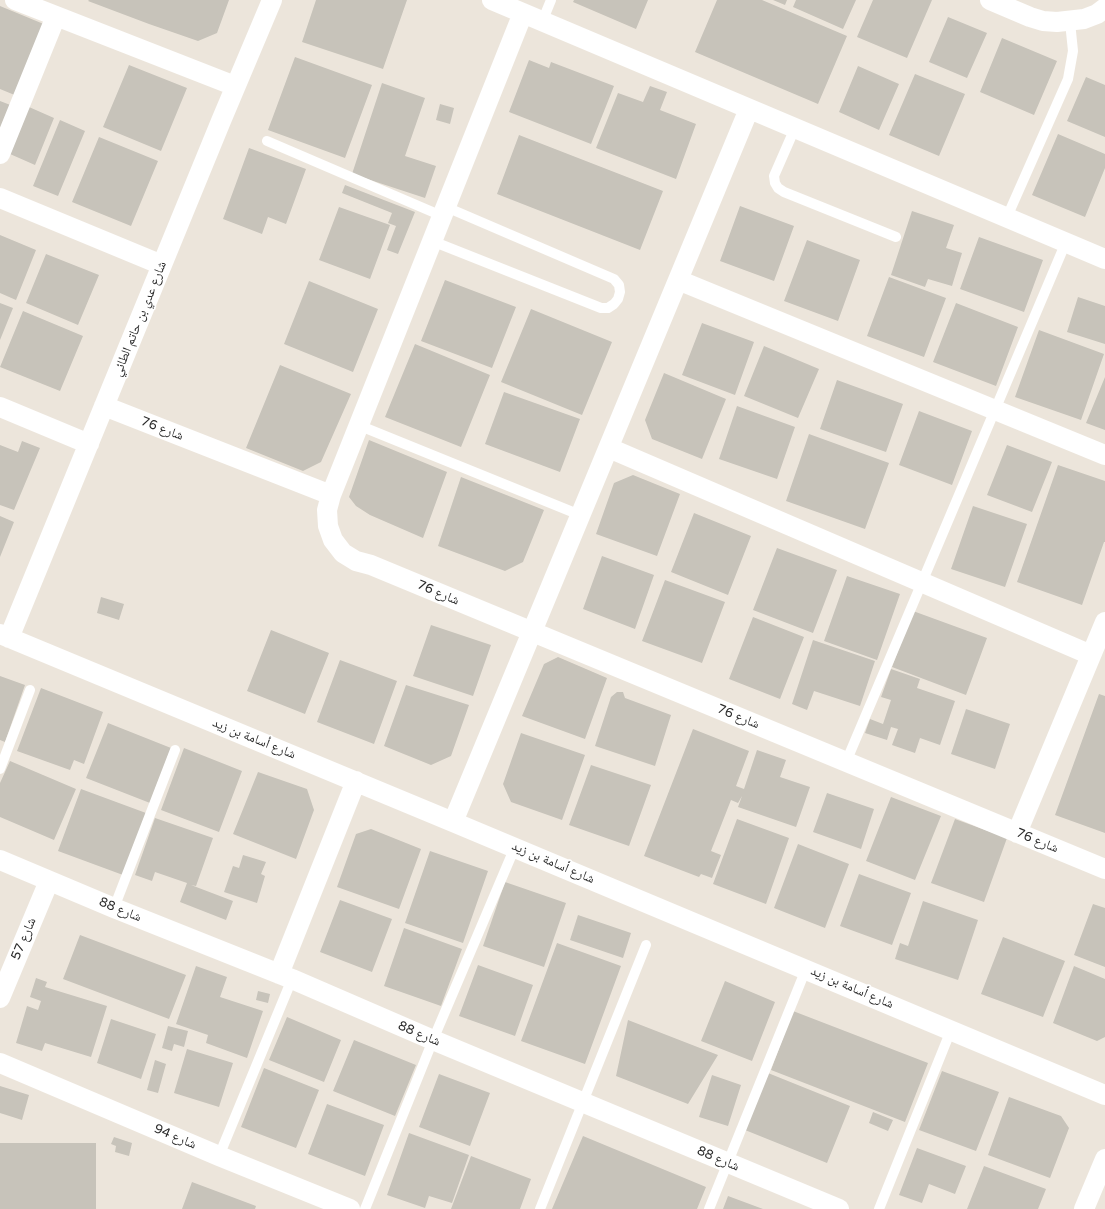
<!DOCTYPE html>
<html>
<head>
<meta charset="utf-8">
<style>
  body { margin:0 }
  canvas { display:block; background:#ece5db }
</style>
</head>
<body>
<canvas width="1105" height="1209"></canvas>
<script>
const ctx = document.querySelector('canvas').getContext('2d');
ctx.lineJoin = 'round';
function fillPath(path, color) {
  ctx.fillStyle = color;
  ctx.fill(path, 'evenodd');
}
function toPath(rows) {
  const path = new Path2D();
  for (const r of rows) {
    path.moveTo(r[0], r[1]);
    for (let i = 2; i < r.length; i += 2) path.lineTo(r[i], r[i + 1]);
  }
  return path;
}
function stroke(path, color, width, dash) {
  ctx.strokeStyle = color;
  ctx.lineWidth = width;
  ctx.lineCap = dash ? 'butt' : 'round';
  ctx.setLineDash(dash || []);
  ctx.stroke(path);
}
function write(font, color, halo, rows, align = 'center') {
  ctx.font = font + ' "Varela Round","Noto Naskh Arabic",sans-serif';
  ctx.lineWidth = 3.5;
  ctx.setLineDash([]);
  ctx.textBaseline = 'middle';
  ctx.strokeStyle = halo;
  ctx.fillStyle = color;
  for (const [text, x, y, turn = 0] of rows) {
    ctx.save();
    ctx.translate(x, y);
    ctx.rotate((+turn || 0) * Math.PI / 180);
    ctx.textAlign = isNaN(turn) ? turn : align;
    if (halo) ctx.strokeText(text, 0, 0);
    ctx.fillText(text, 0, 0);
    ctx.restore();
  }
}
fillPath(toPath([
  [89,0,229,0,217,33,198,41,149,24,88,1],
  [316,0,407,0,383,69,302,42],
  [574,0,648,0,636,29,573,2],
  [717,0,762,0,847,36,818,104,695,52],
  [773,0,787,0,785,5],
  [796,0,856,0,843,29,793,7],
  [873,0,932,0,907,58,857,37],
  [0,6,46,25,17,96,0,89],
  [948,17,987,33,967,78,929,62],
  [1002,38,1057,61,1034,115,980,92],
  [295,57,372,85,345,158,268,130],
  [529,60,549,68,551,62,614,86,591,144,509,112],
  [129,65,187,88,161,151,103,127],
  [858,66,899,84,879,130,839,112],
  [915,74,965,94,939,156,889,135],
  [1086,77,1105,85,1105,137,1067,121],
  [382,83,425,98,405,156,436,166,425,198,352,174],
  [650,86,667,92,660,110,696,124,676,179,596,148,618,93,643,102],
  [0,101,13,106,0,136],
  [440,104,454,108,450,124,436,120],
  [29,107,54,118,35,165,10,154],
  [60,120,85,131,58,196,33,186],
  [1058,134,1105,154,1105,168,1085,217,1032,195],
  [519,135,663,191,640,250,497,194],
  [99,137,158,161,131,226,72,202],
  [249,148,306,169,286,224,268,217,262,234,223,219],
  [345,185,415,212,398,254,387,250,396,226,388,223,392,213,342,193],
  [740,206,794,226,774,281,720,261],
  [339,207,390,225,370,279,319,260],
  [912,211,954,225,946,248,962,253,952,286,928,279,925,287,891,275],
  [0,235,36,250,16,300,0,293],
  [979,237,1043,260,1024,312,960,289],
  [807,240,860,260,838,321,784,301],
  [46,254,99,275,78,325,26,303],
  [889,277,946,298,924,357,867,336],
  [445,280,516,307,492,368,421,341],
  [309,281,378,309,353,372,284,344],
  [1078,297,1105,306,1105,344,1067,332],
  [0,303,13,308,0,340],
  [956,303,1018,327,996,386,933,362],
  [531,309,612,342,582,415,501,382],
  [23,311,83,336,60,391,0,367],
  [702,323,754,342,735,395,682,375],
  [1039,330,1104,354,1081,420,1015,397],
  [415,344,490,375,461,447,385,417],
  [764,346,819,369,798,418,744,396],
  [280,365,351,394,321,462,303,471,246,448],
  [664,373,726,399,702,459,652,439,645,420],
  [1105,377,1105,430,1086,423],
  [837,380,903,404,886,452,820,429],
  [504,392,580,419,560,472,485,444],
  [737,406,795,427,777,479,719,459],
  [919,411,972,431,952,485,899,465],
  [809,434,889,463,865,529,786,501],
  [369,440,447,472,423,538,370,515,356,506,349,497],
  [22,441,40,448,14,510,0,505,0,445,18,452],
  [1007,445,1052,462,1032,512,987,495],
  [1058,465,1105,481,1105,542,1104,542,1082,605,1017,582],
  [633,475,680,494,657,556,596,534,614,483],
  [461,477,544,510,523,562,505,571,438,546],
  [973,506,1027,524,1005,587,951,569],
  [694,513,751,536,728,595,671,572],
  [0,516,14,522,0,557],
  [777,548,837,570,813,633,753,610],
  [602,556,654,575,635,629,583,609],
  [847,576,900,594,877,660,824,641],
  [665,580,725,602,702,663,642,641],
  [101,597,124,604,119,620,97,613],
  [913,611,987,638,966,695,892,667],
  [753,617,804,637,780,699,729,679],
  [431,625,491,645,473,696,413,676],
  [271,630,329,653,305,714,247,691],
  [813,640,875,661,860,706,814,691,807,710,792,704],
  [558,657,607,678,585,739,522,716,544,664],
  [340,660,397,681,374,744,317,722],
  [891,669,920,679,917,688,955,701,940,745,920,738,915,753,892,745,898,729,891,727,887,740,865,733,870,719,883,724,891,700,881,697],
  [0,676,25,685,5,742,0,740],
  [406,685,469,705,451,756,431,765,384,746],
  [41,688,103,712,84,764,74,760,70,770,17,751],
  [617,692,623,692,625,698,671,715,655,766,595,746,611,697],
  [1099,694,1105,696,1105,833,1055,815],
  [966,709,1010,724,995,769,951,754],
  [108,723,171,748,150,803,86,778],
  [693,729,749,751,736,786,744,789,757,750,786,760,780,777,810,787,796,827,738,807,742,796,738,803,731,800,711,851,721,855,712,878,701,874,699,877,644,856],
  [521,733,585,755,562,820,511,802,503,784],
  [184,748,242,771,219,832,161,810],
  [10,761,76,789,54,840,0,817,0,783],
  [591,765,651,785,629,846,569,825],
  [258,772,307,789,314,810,296,859,233,834],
  [81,789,146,813,123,875,58,851],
  [827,793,874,809,861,849,813,832],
  [891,797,941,816,915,880,866,861],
  [155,818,213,838,196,886,191,885,233,901,226,920,180,902,187,883,155,872,152,881,135,875],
  [737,819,789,838,766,904,713,884],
  [955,819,1007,838,984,902,931,883],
  [371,829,421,849,399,909,337,887,356,834],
  [798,844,849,864,825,928,774,908],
  [430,851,488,871,463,943,405,923],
  [243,855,266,862,261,874,265,876,257,903,224,892,233,866,239,868],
  [859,874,911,893,892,945,840,926],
  [505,882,566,903,544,967,483,946],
  [340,900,392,919,372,972,320,952],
  [923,901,978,920,958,980,895,959,900,943,908,946],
  [1093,904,1105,908,1105,967,1074,955],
  [578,915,631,933,623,958,570,940],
  [404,928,462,949,441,1006,384,986],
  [80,935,186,975,169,1019,63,979],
  [1003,937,1065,961,1043,1017,981,994],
  [557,943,621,966,585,1064,521,1041],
  [478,965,533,985,515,1036,459,1016],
  [196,966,227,977,220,997,263,1011,247,1058,206,1043,208,1035,176,1024],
  [1074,966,1105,979,1105,1037,1097,1041,1053,1023],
  [36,978,47,982,45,987,107,1006,91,1057,45,1043,42,1051,16,1043,27,1006,38,1010,41,1001,30,997],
  [725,981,775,1002,752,1061,701,1041],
  [258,991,270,994,268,1003,256,1000],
  [793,1011,928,1063,905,1122,771,1070],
  [287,1017,341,1040,324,1082,269,1060],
  [111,1019,156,1034,141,1079,97,1063],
  [628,1020,718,1055,688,1104,616,1076],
  [168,1026,188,1031,184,1047,174,1044,172,1051,162,1048],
  [354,1040,416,1065,395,1116,333,1091],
  [187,1049,233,1063,219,1107,174,1093],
  [155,1060,166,1064,158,1093,147,1090],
  [264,1068,319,1090,296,1148,241,1127],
  [942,1071,999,1092,976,1151,919,1130],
  [768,1073,850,1106,827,1163,745,1130],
  [439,1074,490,1093,470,1146,419,1127],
  [712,1075,741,1085,728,1126,699,1117],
  [0,1086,29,1095,22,1120,0,1113],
  [1009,1097,1061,1116,1069,1128,1050,1178,988,1155],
  [327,1104,384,1125,365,1176,308,1154],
  [873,1112,893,1120,888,1131,869,1123],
  [409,1133,469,1155,452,1203,429,1196,425,1208,387,1195],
  [583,1136,706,1187,697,1209,552,1209],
  [114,1137,132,1143,129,1156,115,1152,116,1146,111,1144],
  [0,1143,96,1143,96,1209,0,1209],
  [917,1148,966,1166,955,1194,929,1184,922,1203,899,1195],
  [471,1156,531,1179,520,1209,451,1209],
  [984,1166,1046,1189,1038,1209,967,1209],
  [192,1182,256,1206,255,1209,182,1209],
  [728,1196,763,1209,723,1209]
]), '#c7c3ba');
stroke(toPath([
  [542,22,551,0],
  [795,128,774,176,775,183,778,188,784,192,896,237],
  [267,141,442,216],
  [1007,217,1068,79,1073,51,1070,22],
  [432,241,601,308,608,308,614,304,618,299,620,292,619,285,614,279,446,207],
  [358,425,580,515],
  [846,762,1066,242],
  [0,769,30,690],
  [114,908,175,750],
  [219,1156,292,979],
  [365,1209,433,1040,515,847],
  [540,1209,646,945],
  [709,1209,806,969],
  [879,1209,951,1030]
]), '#fff', 10);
stroke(toPath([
  [15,0,235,86],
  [492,0,1105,259],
  [990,0,1030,17,1043,21,1057,22,1084,19,1097,14,1105,8],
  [523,13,331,495,327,510,328,526,333,540,343,553,356,561,371,565,1105,869],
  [0,154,56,16],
  [0,198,162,265],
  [678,280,1105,455],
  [104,406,331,495],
  [0,407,89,444],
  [609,448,1091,655],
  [0,634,453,822,1105,1095],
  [9,638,221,121,272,0],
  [453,822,749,109],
  [1017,833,1105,622],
  [0,860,114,908,292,979,433,1040,839,1209],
  [279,974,356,781],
  [0,998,49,881],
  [0,1063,219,1156,350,1209],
  [1084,1209,1105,1159]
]), '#fff', 20);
write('13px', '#2a2a2a', '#fff', [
  ["شارع عدي بن حاتم الطائي",140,319,-68],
  ["شارع 76",162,429,21],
  ["شارع 76",438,593,23],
  ["شارع 76",738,717,22],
  ["شارع أسامة بن زيد",254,739,22],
  ["شارع 76",1037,841,22],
  ["شارع أسامة بن زيد",553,863,23],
  ["شارع 88",120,910,22],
  ["شارع 57",24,939,-67],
  ["شارع أسامة بن زيد",852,988,23],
  ["شارع 88",419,1034,23],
  ["شارع 94",175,1137,23],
  ["شارع 88",718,1159,23]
]);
</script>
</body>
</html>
